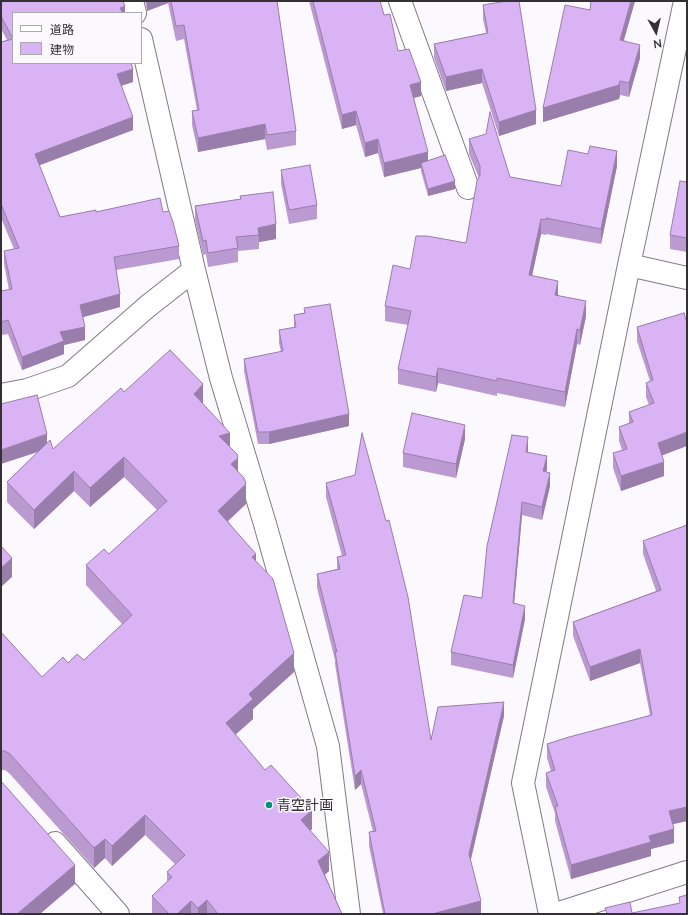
<!DOCTYPE html>
<html>
<head>
<meta charset="utf-8">
<style>
  body { margin:0 }
  #map { position:relative; width:688px; height:915px; overflow:hidden; background:#fcf9fe; font-family:Lato,"Noto Sans JP",sans-serif }
  canvas { display:block }
  .frame { position:absolute; inset:0; border:2px solid #343135; pointer-events:none }
  .legend { position:absolute; left:12px; top:12px; width:130px; height:52px; box-sizing:border-box; background:#fcf9fe; border:1px solid #aca9ae; margin:0; padding:5px 7px; list-style:none; font-size:12px; color:#343135 }
  .legend li { display:flex; align-items:center; gap:8px; height:20px }
  .legend b { width:20px; border:1px solid #aca9ae }
  .north { position:absolute; left:636px; top:12px; width:40px; height:40px; -webkit-text-stroke:3px #fcf9fe; paint-order:stroke; rotate:172deg; font-size:11px; font-weight:700; line-height:16px; text-align:center; color:#343135 }
  .north::after { content:''; display:block; margin:auto; width:14px; height:18px; background:#343135; clip-path:polygon(50% 0,100% 100%,50% 72%,0 100%) }
</style>
</head>
<body>
<div id="map">
<canvas width="688" height="915"></canvas>
<div class="frame"></div>
<ul class="legend">
<li><b style="height:5px;background:#fff"></b>道路</li>
<li><b style="height:11px;background:#dab3f4"></b>建物</li>
</ul>
<div class="north">N</div>
</div>
<script>
const ctx = document.querySelector('canvas').getContext('2d');
ctx.lineJoin = 'round';
function toPath(rows) {
  const path = new Path2D();
  for (const r of rows) {
    path.moveTo(r[0], r[1]);
    for (let i = 2; i < r.length; i += 2) path.lineTo(r[i], r[i + 1]);
  }
  return path;
}
function stroke(path, color, width, dash) {
  ctx.strokeStyle = color;
  ctx.lineWidth = width;
  ctx.lineCap = dash ? 'butt' : 'round';
  ctx.setLineDash(dash || []);
  ctx.stroke(path);
}
function fillPath(path, color) {
  ctx.fillStyle = color;
  ctx.fill(path, 'evenodd');
}
function write(font, color, halo, rows, align = 'center') {
  ctx.font = font + ' Lato,"Noto Sans JP",sans-serif';
  ctx.lineWidth = 3;
  ctx.setLineDash([]);
  ctx.textBaseline = 'middle';
  ctx.strokeStyle = halo;
  ctx.fillStyle = color;
  for (const [text, x, y, turn = 0] of rows) {
    ctx.save();
    ctx.translate(x, y);
    ctx.rotate((+turn || 0) * Math.PI / 180);
    ctx.textAlign = isNaN(turn) ? turn : align;
    if (halo) ctx.strokeText(text, 0, 0);
    ctx.fillText(text, 0, 0);
    ctx.restore();
  }
}
const minor = toPath([
  [132,1,135,13],
  [400,1,468,188],
  [141,39,194,270,221,378,265,524,328,746,349,914],
  [629,265,687,278],
  [1,395,27,390,68,376,148,306,194,270],
  [55,843,118,914],
  [550,914,523,783,629,265,685,1],
  [556,914,687,872]
]);
stroke(minor, '#817b84', 24);
stroke(minor, '#fff', 22);
fillPath(toPath([
  [1,1,125,13,13,13,133,82,121,86,133,130,39,165,60,217,96,212,163,212,179,246,179,259,116,270,120,307,83,317,85,340,64,345,64,354,22,370,8,334,1,335,1,291,9,290,4,264,4,251,14,249,1,218,1,42,7,40,1,29],
  [145,1,277,1,296,131,296,145,267,150,265,139,198,152,192,125,192,111,197,110,184,39,176,41,168,3,147,11],
  [309,1,380,1,384,15,398,51,421,96,414,98,428,161,455,189,428,196,421,171,421,168,384,177,378,153,365,157,356,125,342,129],
  [591,1,635,1,624,40,640,58,629,97,620,95,619,99,543,122,590,10],
  [483,5,536,124,499,136,482,83,446,91,434,58,434,44,486,33,483,19],
  [469,139,510,177,561,186,617,166,601,244,546,234,546,235,541,234,532,275,586,316,580,345,577,344,565,407,497,393,497,396,438,383,436,392,398,384,398,369,408,325,385,321,385,306,410,269,466,243,479,178,469,154],
  [281,170,317,205,317,219,289,224,281,184],
  [687,182,687,252,670,249,670,235],
  [240,196,276,239,259,242,259,249,238,251,238,262,208,267,206,254,203,255,195,220,195,206,240,199],
  [304,308,349,426,269,444,258,444,244,371,244,359,281,352,279,343,279,330,294,328,294,315,304,313],
  [684,313,662,455,664,476,621,491,613,468,613,453,622,450,619,441,619,427,629,423,629,412,649,405,646,397,646,383,650,381,637,341,637,327],
  [124,392,203,404,230,447,238,471,246,504,228,521,256,561,294,672,253,709,253,719,235,735,312,829,310,831,329,871,325,875,342,914,152,914,152,896,167,882,167,872,175,864,145,835,112,866,105,858,94,868,10,774,5,770,1,770,1,632,42,677,68,663,84,660,122,624,86,585,86,565,109,554,157,510,124,477,90,507,74,491,34,529,7,502,7,482,47,443,53,449],
  [465,439,456,478,403,467,403,453],
  [528,452,547,469,546,472,550,486,542,520,522,515,514,603,525,619,513,678,451,665,451,652,482,598],
  [326,483,431,740,504,716,470,860,481,914,383,914,369,846,369,832,373,832,361,784,355,790,335,664,335,660,317,588,317,574,337,569,337,557,342,556,326,497],
  [687,525,687,821,673,824,674,843,651,849,651,856,571,879,555,821,555,813,546,787,546,773,551,771,547,758,547,744,650,715,640,663,590,681,573,636,573,622,656,591,643,554,643,541]
]), '#bb9ad2');
fillPath(toPath([
  [147,1,168,1,168,3,147,11],
  [631,1,635,1,620,53,620,40],
  [125,6,125,13,120,13,120,8],
  [640,45,640,58,629,97,629,83],
  [133,69,133,82,117,87,117,74],
  [482,69,482,83,446,91,446,77],
  [620,81,620,95,619,99,543,122,543,108],
  [421,82,421,96,410,99,410,85],
  [536,110,536,124,499,136,499,122],
  [356,111,356,125,342,129,342,115],
  [133,117,133,130,35,167,35,154],
  [265,124,265,139,198,152,198,138],
  [378,139,378,153,365,157,365,143],
  [617,151,617,166,601,244,601,229],
  [428,152,428,166,421,163,421,168,384,177,384,163],
  [455,181,455,189,428,196,428,189],
  [541,219,541,234,529,290,529,275],
  [276,224,276,239,259,242,258,228],
  [558,281,558,296,555,295],
  [120,294,120,307,80,318,80,305],
  [586,301,586,316,580,345,580,330],
  [85,327,85,340,64,345,64,354,22,370,22,357,60,332],
  [577,329,577,344,565,407,565,392],
  [438,368,438,383,436,392,436,377],
  [203,384,203,404,194,413,194,394],
  [349,414,349,426,269,444,269,432],
  [465,425,465,439,456,478,456,464],
  [687,432,687,446,658,457,658,443],
  [230,433,230,453,219,436],
  [47,434,47,449,1,464,1,450],
  [528,437,528,450,526,465,526,452],
  [547,456,547,469,543,484,543,471],
  [124,457,124,477,90,507,90,488],
  [238,458,238,477,231,464],
  [664,462,664,476,621,491,621,476],
  [74,471,74,491,34,529,34,510],
  [550,473,550,486,542,520,542,507],
  [246,484,246,504,218,530,218,511],
  [522,502,522,515,513,616,513,603],
  [256,554,256,573,252,557],
  [12,558,12,577,1,587,1,568],
  [525,606,525,619,513,678,513,665],
  [640,649,640,663,590,681,590,667],
  [294,653,294,672,253,709,253,719,226,743,226,723,249,694],
  [504,702,504,716,469,868,469,854],
  [361,770,361,784,355,790,355,776],
  [687,807,687,821,669,825,669,811],
  [312,810,312,829,301,840,301,820],
  [145,815,145,835,112,866,112,846],
  [674,829,674,843,651,849,651,856,571,879,571,865,649,836],
  [105,839,105,858,94,868,94,848],
  [329,852,329,871,318,880,318,861],
  [75,865,75,884,40,914,17,914],
  [207,900,207,914,198,914,198,908],
  [191,901,191,914,177,914],
  [481,901,481,914,432,914]
]), '#997dab');
const building = toPath([
  [1,1,123,1,125,6,120,8,122,12,120,13,13,13,13,63,131,63,133,69,117,74,133,117,35,154,60,217,96,210,96,212,160,198,163,212,169,211,173,222,179,246,114,257,120,294,80,305,85,327,60,332,64,341,22,357,8,320,1,322,1,291,12,289,4,251,19,248,1,204,1,42,13,39,1,16,1,1],
  [171,1,277,1,296,131,267,135,265,124,198,138,192,111,199,110,184,25,176,26,171,1],
  [313,1,380,1,384,15,390,14,398,51,409,49,421,82,410,85,428,152,384,163,378,139,365,143,356,111,342,115,313,1],
  [507,1,519,1,536,110,499,122,482,69,446,77,434,44,488,33,483,5,507,1],
  [591,1,631,1,620,40,640,45,629,83,620,81,619,85,543,108,565,5,590,10,591,1],
  [490,112,510,177,561,186,568,150,588,154,590,146,617,151,601,229,546,218,546,220,541,219,529,275,558,281,555,295,586,301,580,330,577,329,565,392,497,378,497,381,438,368,436,377,398,369,411,311,385,306,393,265,410,269,416,236,427,236,466,243,477,181,480,175,480,166,469,139,486,134,490,112],
  [445,155,455,181,428,189,421,163,445,155],
  [310,165,317,205,289,210,281,170,310,165],
  [680,181,687,182,687,238,670,235,680,181],
  [273,192,276,224,258,228,259,235,236,237,238,248,208,253,206,240,203,241,195,206,241,199,240,196,273,192],
  [330,304,349,414,269,432,258,432,244,359,283,351,279,330,296,327,294,315,305,313,304,308,330,304],
  [684,313,687,323,687,432,658,443,664,462,621,476,613,453,627,449,619,427,633,422,629,412,654,403,646,383,653,380,637,327,684,313],
  [170,350,203,384,194,394,230,433,219,436,237,454,238,458,231,464,244,478,246,484,218,511,256,554,252,557,273,579,294,653,249,694,253,699,226,723,265,770,271,765,312,810,301,820,329,852,318,861,342,914,218,914,207,900,198,908,191,901,177,914,169,914,152,896,172,877,167,872,185,855,145,815,112,846,105,839,94,848,10,754,5,751,1,751,1,632,42,677,63,657,68,663,77,654,84,660,132,615,86,565,104,549,109,554,167,501,124,457,90,488,74,471,34,510,7,482,50,440,53,449,121,388,124,392,170,350],
  [37,395,47,434,1,450,1,404,37,395],
  [412,413,465,425,456,464,403,453,412,413],
  [362,433,386,521,389,520,408,597,431,740,438,707,504,702,469,854,481,901,432,914,385,914,369,832,376,831,361,770,355,776,335,651,337,652,317,574,340,569,337,557,346,555,326,483,355,475,362,433],
  [512,435,528,437,526,452,547,456,543,471,550,473,542,507,522,502,513,603,525,606,513,665,451,652,464,595,482,598,487,546,512,435],
  [687,525,687,807,669,811,674,829,649,836,651,842,571,865,555,807,558,806,546,773,555,770,547,744,569,737,652,715,640,649,590,667,573,622,661,590,643,541,687,525],
  [1,546,12,558,1,568,1,546],
  [1,781,75,865,17,914,1,914,1,781],
  [687,895,687,914,607,914,605,908,630,902,632,913,680,903,679,897,687,895]
]);
fillPath(building, '#dab3f4');
stroke(building, '#997dab', 1);
for (const [x, y, r, color] of [
  [269,805,4,"#04917c"]
]) {
  const dot = new Path2D();
  dot.arc(x, y, r, 0, 2 * Math.PI);
  ctx.fillStyle = color;
  ctx.fill(dot);
  stroke(dot, '#fcf9fe', 1.5);
}
write('14px', '#343135', '#fcf9fe', [
  ["青空計画",277,805]
], 'left');
</script>
</body>
</html>
